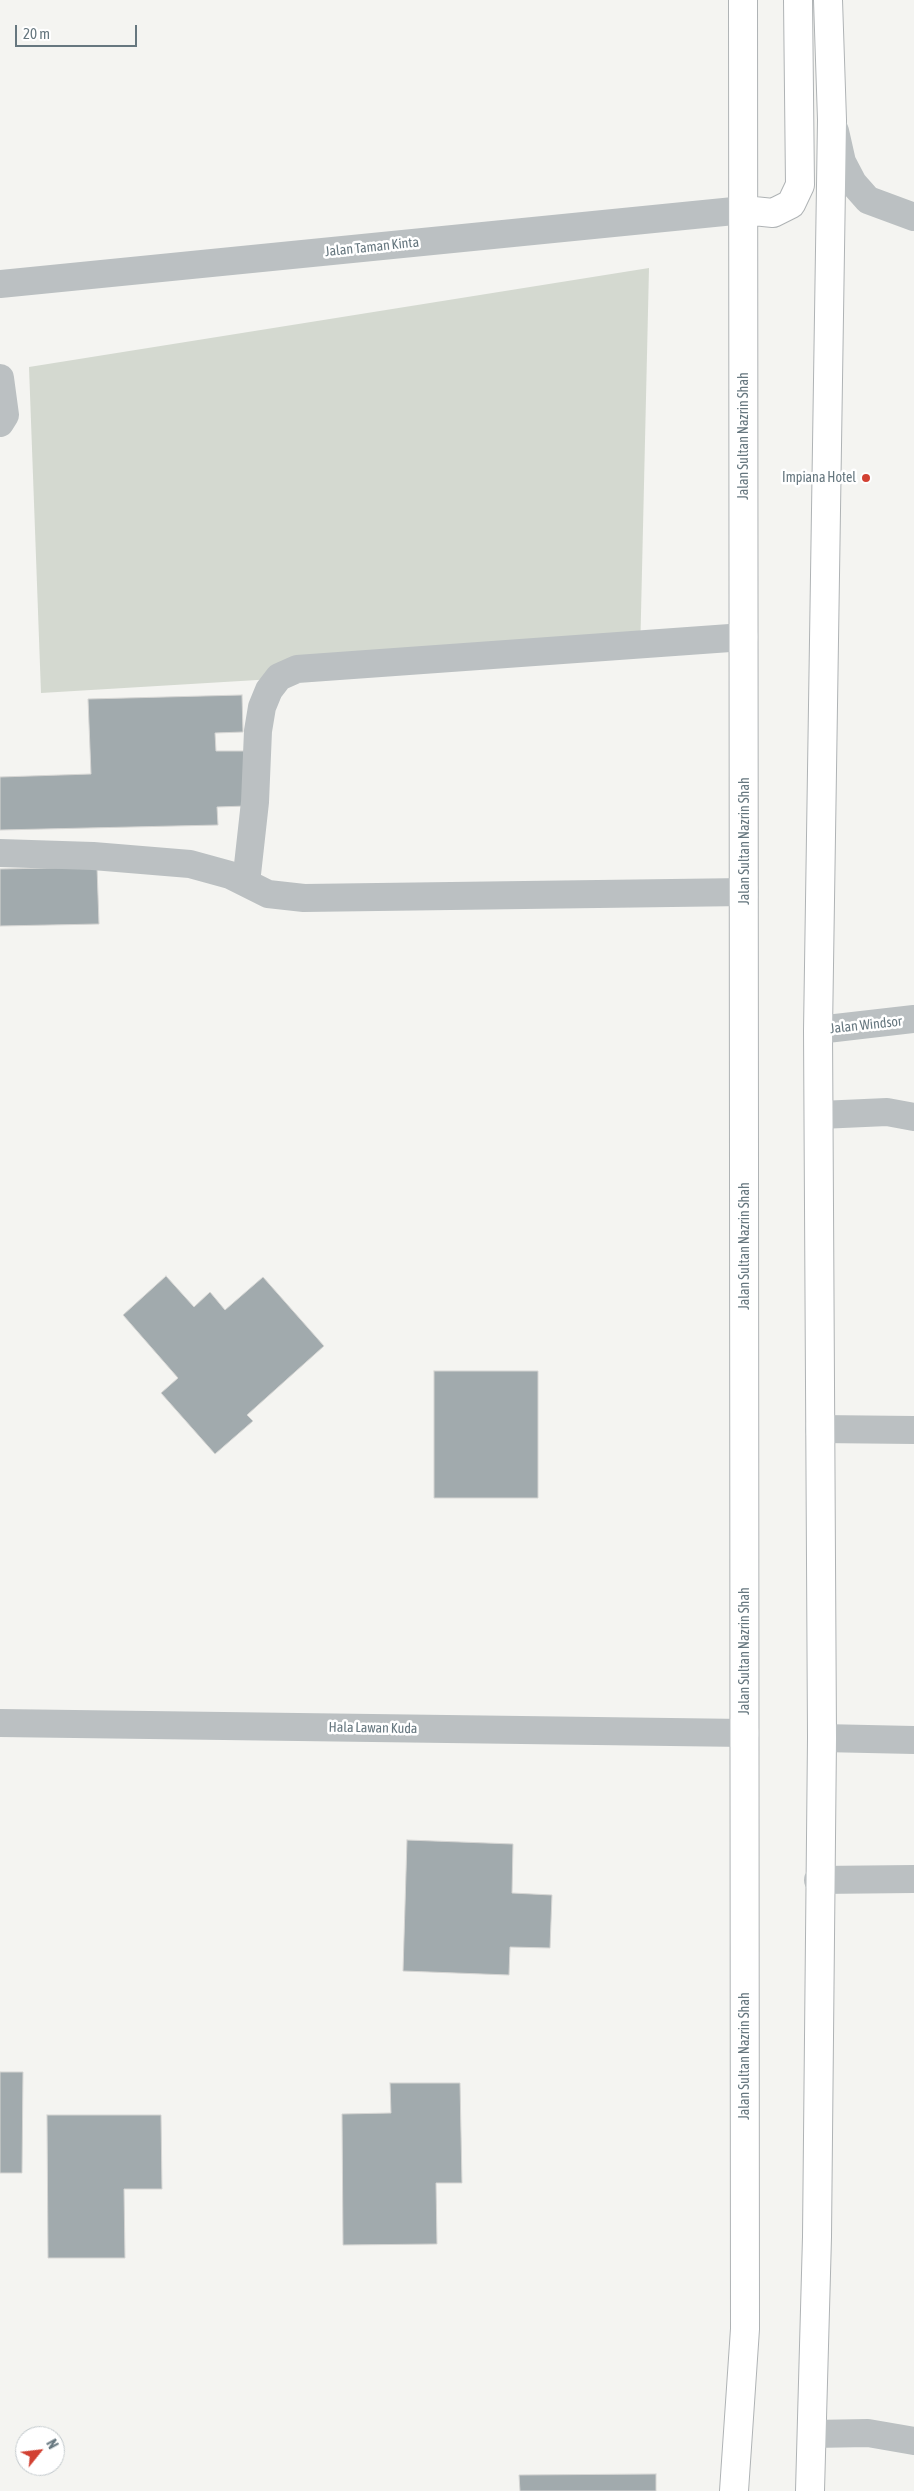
<!DOCTYPE html>
<html>
<head>
<meta charset="utf-8">
<style>
  body { margin:0 }
  #map { position:relative; width:914px; height:2491px; overflow:hidden; background:#f4f4f1; font-family:"Asap Condensed",sans-serif }
  canvas { display:block }
  .north { position:absolute; left:15px; top:2426px; width:50px; height:50px; box-sizing:border-box; background:#fff; border:1px solid #c2c9cc; border-radius:50%; rotate:61deg; font-size:14px; font-weight:700; line-height:20px; text-align:center; color:#66777f }
  .north::after { content:''; display:block; margin:auto; width:18px; height:22px; background:#d24132; clip-path:polygon(50% 0,100% 100%,50% 72%,0 100%) }
  .scale { position:absolute; left:15px; top:25px; width:122px; height:22px; box-sizing:border-box; border:2px solid #66777f; border-top:0; padding-left:6px; font-size:15px; line-height:18px; white-space:nowrap; color:#66777f; -webkit-text-stroke:4px #fff; paint-order:stroke }
</style>
</head>
<body>
<div id="map">
<canvas width="914" height="2491"></canvas>
<div class="north">N</div>
<div class="scale">20 m</div>
</div>
<script>
const ctx = document.querySelector('canvas').getContext('2d');
ctx.lineJoin = 'round';
function fillPath(path, color) {
  ctx.fillStyle = color;
  ctx.fill(path, 'evenodd');
}
function toPath(rows) {
  const path = new Path2D();
  for (const r of rows) {
    path.moveTo(r[0], r[1]);
    for (let i = 2; i < r.length; i += 2) path.lineTo(r[i], r[i + 1]);
  }
  return path;
}
function stroke(path, color, width, dash) {
  ctx.strokeStyle = color;
  ctx.lineWidth = width;
  ctx.lineCap = dash ? 'butt' : 'round';
  ctx.setLineDash(dash || []);
  ctx.stroke(path);
}
function write(font, color, halo, rows, align = 'center') {
  ctx.font = font + ' "Asap Condensed",sans-serif';
  ctx.lineWidth = 5;
  ctx.setLineDash([]);
  ctx.textBaseline = 'middle';
  ctx.strokeStyle = halo;
  ctx.fillStyle = color;
  for (const [text, x, y, turn = 0] of rows) {
    ctx.save();
    ctx.translate(x, y);
    ctx.rotate((+turn || 0) * Math.PI / 180);
    ctx.textAlign = isNaN(turn) ? turn : align;
    if (halo) ctx.strokeText(text, 0, 0);
    ctx.fillText(text, 0, 0);
    ctx.restore();
  }
}
fillPath(toPath([
  [649,268,640,657,41,693,29,367]
]), '#d4d9d0');
const building = toPath([
  [242,695,243,732,215,733,216,751,244,751,246,806,217,807,218,825,0,830,0,777,91,774,88,699,242,695],
  [97,867,99,924,0,926,0,869,97,867],
  [166,1276,194,1307,210,1292,225,1310,263,1277,324,1346,247,1415,253,1421,215,1454,161,1393,178,1378,123,1315,166,1276],
  [434,1371,538,1371,538,1498,434,1498,434,1371],
  [407,1840,513,1844,512,1893,552,1895,550,1948,510,1947,509,1975,403,1971,407,1840],
  [0,2072,23,2072,22,2173,0,2173,0,2072],
  [390,2083,460,2083,462,2183,436,2183,437,2244,343,2245,342,2114,391,2113,390,2083],
  [47,2115,161,2115,162,2189,124,2189,125,2258,48,2258,47,2115],
  [656,2474,656,2491,520,2491,519,2475,656,2474]
]);
fillPath(building, '#a1aaad');
stroke(building, '#d5d5d3', 1);
const highway = toPath([
  [744,210,773,213,791,204,800,185,798,0],
  [734,2491,745,2329,743,0],
  [810,2491,817,2237,822,1738,818,1030,832,120,828,0]
]);
stroke(highway, '#afb3b5', 30);
stroke(toPath([
  [835,131,842,162,853,183,868,200,914,217],
  [0,284,744,210],
  [0,378,5,415,0,423],
  [0,853,93,856,190,864,230,875,268,894,304,898,745,892],
  [246,883,255,802,258,731,262,707,269,690,279,677,297,669,744,637],
  [818,1030,914,1019],
  [820,1115,887,1112,914,1117],
  [819,1429,914,1430],
  [0,1723,745,1733],
  [822,1738,914,1740],
  [818,1880,914,1879],
  [812,2434,868,2433,914,2441]
]), '#bbc0c2', 28);
stroke(highway, '#fff', 28);
for (const [x, y, r, color] of [
  [866,478,5,"#d24132"]
]) {
  const dot = new Path2D();
  dot.arc(x, y, r, 0, 2 * Math.PI);
  ctx.fillStyle = color;
  ctx.fill(dot);
  stroke(dot, '#fff', 2);
}
write('14px', '#66777f', '#fff', [
  ["Jalan Taman Kinta",372,247,-6],
  ["Jalan Sultan Nazrin Shah",744,436,-90],
  ["Jalan Sultan Nazrin Shah",745,841,-90],
  ["Jalan Windsor",866,1025,-6],
  ["Jalan Sultan Nazrin Shah",745,1246,-90],
  ["Jalan Sultan Nazrin Shah",745,1651,-90],
  ["Hala Lawan Kuda",373,1728,1],
  ["Jalan Sultan Nazrin Shah",745,2056,-90]
]);
write('14px', '#66777f', '#fff', [
  ["Impiana Hotel",856,478]
], 'right');
</script>
</body>
</html>
